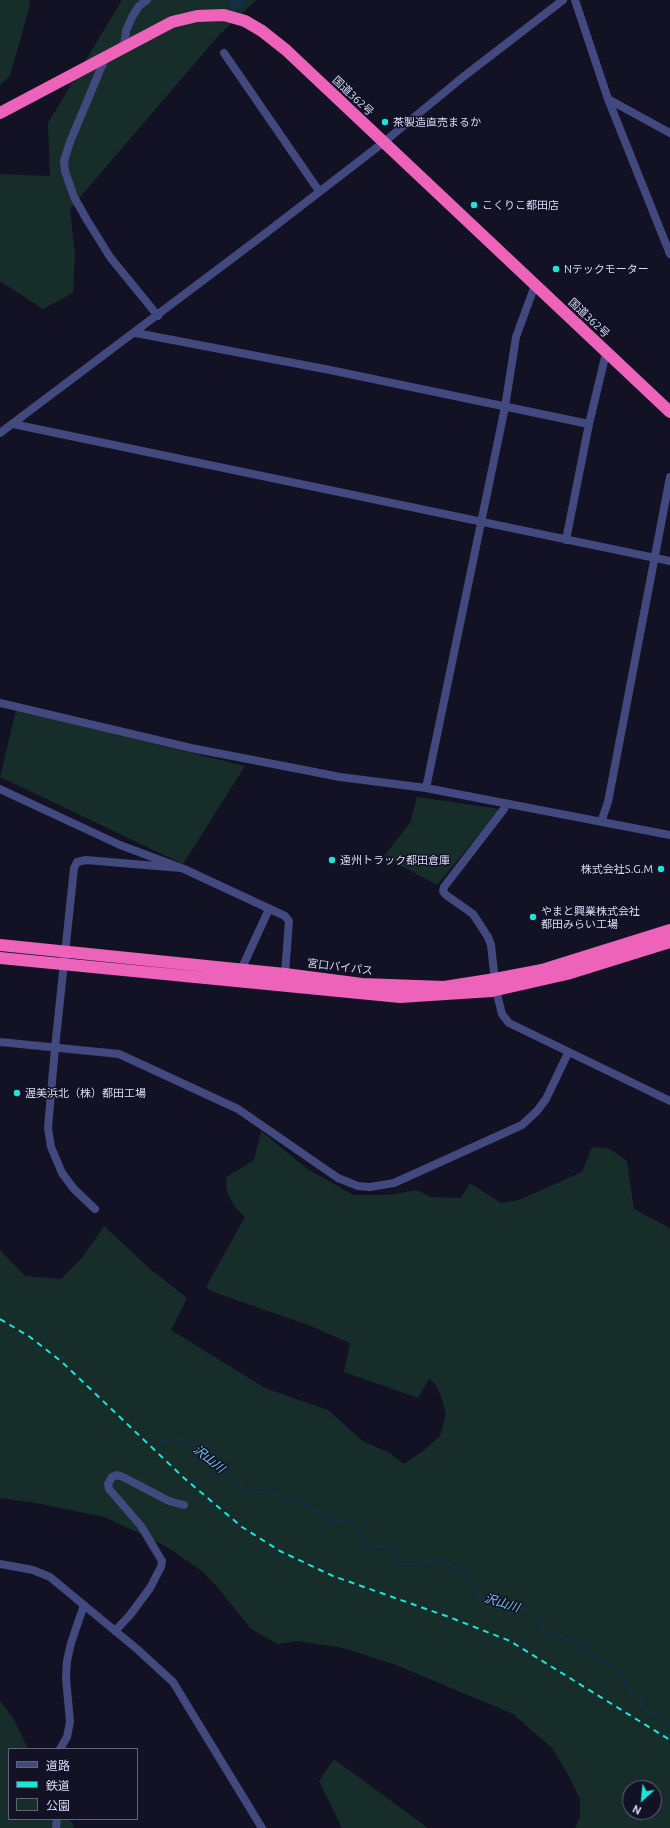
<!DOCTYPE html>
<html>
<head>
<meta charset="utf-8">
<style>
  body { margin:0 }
  #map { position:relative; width:670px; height:1828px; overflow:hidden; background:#121224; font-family:Ubuntu,"Noto Sans JP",sans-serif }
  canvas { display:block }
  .legend { position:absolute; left:8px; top:1748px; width:130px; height:72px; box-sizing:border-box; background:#121224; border:1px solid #62627a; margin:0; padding:5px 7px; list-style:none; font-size:12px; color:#dadbfa }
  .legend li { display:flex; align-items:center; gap:8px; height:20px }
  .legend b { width:20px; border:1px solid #62627a }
  .north { position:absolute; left:622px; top:1780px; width:40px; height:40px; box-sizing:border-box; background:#121224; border:1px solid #62627a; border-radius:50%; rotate:207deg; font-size:11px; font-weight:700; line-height:16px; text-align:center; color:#dadbfa }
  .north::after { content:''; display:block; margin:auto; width:14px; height:18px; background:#1ce4da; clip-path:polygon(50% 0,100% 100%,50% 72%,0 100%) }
</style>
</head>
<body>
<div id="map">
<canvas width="670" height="1828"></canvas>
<ul class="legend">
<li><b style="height:5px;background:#42497e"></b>道路</li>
<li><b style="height:5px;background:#1ce4da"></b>鉄道</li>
<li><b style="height:11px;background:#162d29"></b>公園</li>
</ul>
<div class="north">N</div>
</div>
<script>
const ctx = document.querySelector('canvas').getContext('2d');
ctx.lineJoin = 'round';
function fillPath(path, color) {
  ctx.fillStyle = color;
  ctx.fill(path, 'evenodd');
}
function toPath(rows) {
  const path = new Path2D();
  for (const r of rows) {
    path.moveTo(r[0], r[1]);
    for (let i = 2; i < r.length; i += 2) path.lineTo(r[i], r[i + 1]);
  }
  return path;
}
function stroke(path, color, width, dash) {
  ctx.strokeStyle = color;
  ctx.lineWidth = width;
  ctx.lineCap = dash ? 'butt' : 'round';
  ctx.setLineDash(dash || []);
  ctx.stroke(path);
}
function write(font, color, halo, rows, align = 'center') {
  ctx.font = font + ' Ubuntu,"Noto Sans JP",sans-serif';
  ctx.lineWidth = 3;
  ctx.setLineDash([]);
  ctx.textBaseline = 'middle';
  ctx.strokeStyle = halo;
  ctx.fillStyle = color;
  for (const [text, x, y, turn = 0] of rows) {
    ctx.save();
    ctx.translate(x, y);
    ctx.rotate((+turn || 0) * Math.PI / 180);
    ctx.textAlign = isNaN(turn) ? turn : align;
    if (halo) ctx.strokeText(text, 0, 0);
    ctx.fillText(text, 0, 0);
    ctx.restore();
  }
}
fillPath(toPath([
  [0,0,29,0,30,5,10,76,0,85],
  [122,0,256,0,220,34,70,209,75,254,73,293,43,309,0,281,0,174,50,176,48,123],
  [16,710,245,766,183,864,0,777],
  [417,797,500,809,437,885,384,856,410,823],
  [261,1131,306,1168,353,1195,390,1195,417,1190,431,1197,461,1198,470,1183,501,1203,519,1200,582,1172,592,1147,610,1149,627,1161,634,1209,670,1228,670,1828,575,1828,580,1817,580,1800,570,1778,552,1748,513,1714,396,1665,343,1648,297,1641,278,1644,251,1629,218,1588,203,1572,172,1550,152,1539,104,1517,36,1503,0,1498,0,1250,25,1276,61,1279,82,1258,104,1226,149,1268,187,1298,171,1330,265,1388,328,1410,364,1442,388,1452,404,1464,423,1451,440,1436,446,1414,441,1396,435,1384,429,1379,418,1398,344,1372,350,1343,311,1326,213,1292,206,1287,245,1217,234,1206,227,1192,226,1177,254,1160],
  [630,1788,654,1788,654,1812,630,1812],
  [0,1701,13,1718,28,1749,9,1749,9,1819,69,1819,74,1825,73,1828,0,1828],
  [334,1759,428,1828,342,1828,319,1781]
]), '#162d29');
stroke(toPath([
  [159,1442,171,1439,181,1440,195,1445,206,1453,217,1467,246,1490,253,1492,270,1491,283,1500,297,1502,312,1508,329,1521,343,1520,351,1523,371,1547,383,1547,388,1549,402,1564,414,1564,437,1559,457,1569,464,1575,479,1596,486,1600,523,1609,532,1614,546,1631,579,1644,602,1661,615,1668,620,1672,630,1690,639,1698,645,1709,670,1724]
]), '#142e46', 2);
stroke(toPath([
  [235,4,239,0]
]), '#142e46', 13);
stroke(toPath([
  [575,0,608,99,670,254],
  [124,46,126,31,132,17,139,6,147,0],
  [224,53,319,191],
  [106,56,70,142,64,161,65,171,74,197,87,220,110,257,158,316],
  [608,99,670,133],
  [136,333,330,370,589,424],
  [13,424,670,561],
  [0,433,266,233,384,142,463,77,563,0],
  [566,540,589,424,606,353],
  [0,703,191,748,253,760,340,777,426,788,670,835],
  [426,788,505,407,516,337,535,285],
  [0,789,120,845,184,869,285,916,289,921,285,974],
  [506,804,504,809,444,887,443,891,446,895,473,914,488,937,491,945,496,990,502,1014,509,1023,670,1101],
  [601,822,608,802,670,477],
  [241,970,269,909],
  [0,1042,119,1054,238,1109,338,1178,358,1186,370,1187,394,1183,522,1125,537,1111,546,1099,568,1053],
  [95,1209,74,1189,62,1173,51,1147,48,1128,55,1048,74,868,77,862,86,860,181,868],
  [0,1564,33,1570,50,1577,137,1649,173,1682,262,1828],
  [115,1631,130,1615,150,1588,161,1567,162,1561,141,1526,109,1489,108,1484,112,1477,117,1475,123,1477,169,1501,184,1505],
  [60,1749,67,1737,70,1722,66,1678,67,1661,71,1643,84,1605],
  [56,1828,57,1819]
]), '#42497e', 8);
stroke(toPath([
  [0,113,172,22,197,16,224,15,245,21,262,31,286,50,670,412],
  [0,945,285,974,362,984,444,987,495,979,542,970,670,930],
  [0,958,400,997,492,991,567,974,670,942]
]), '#ec63b9', 12);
stroke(toPath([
  [0,1319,30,1337,62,1362,184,1478,242,1527,280,1551,333,1576,449,1617,510,1641,670,1740]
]), '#1ce4da', 2, [6, 5]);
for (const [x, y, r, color] of [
  [385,122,4,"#1ce4da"],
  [474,205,4,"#1ce4da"],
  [556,269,4,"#1ce4da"],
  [332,860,4,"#1ce4da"],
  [661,869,4,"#1ce4da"],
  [533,917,4,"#1ce4da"],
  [17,1093,4,"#1ce4da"]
]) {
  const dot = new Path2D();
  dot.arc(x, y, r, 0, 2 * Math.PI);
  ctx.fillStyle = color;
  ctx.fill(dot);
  stroke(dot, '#121224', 1.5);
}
write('11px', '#dadbfa', '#121224', [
  ["国道362号",353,96,43],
  ["国道362号",589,318,43],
  ["宮口バイパス",340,967,7]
]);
write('11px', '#dadbfa', '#121224', [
  ["茶製造直売まるか",393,122],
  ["こくりこ都田店",482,205],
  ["Nテックモーター",564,269],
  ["遠州トラック都田倉庫",340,860],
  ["株式会社S.G.M",653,869,"right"],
  ["やまと興業株式会社",541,911],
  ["都田みらい工場",541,924],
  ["渥美浜北（株）都田工場",25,1093]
], 'left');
write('italic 12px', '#74c8ee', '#121224', [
  ["沢山川",209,1459,39],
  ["沢山川",502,1603,17]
]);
</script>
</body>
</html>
